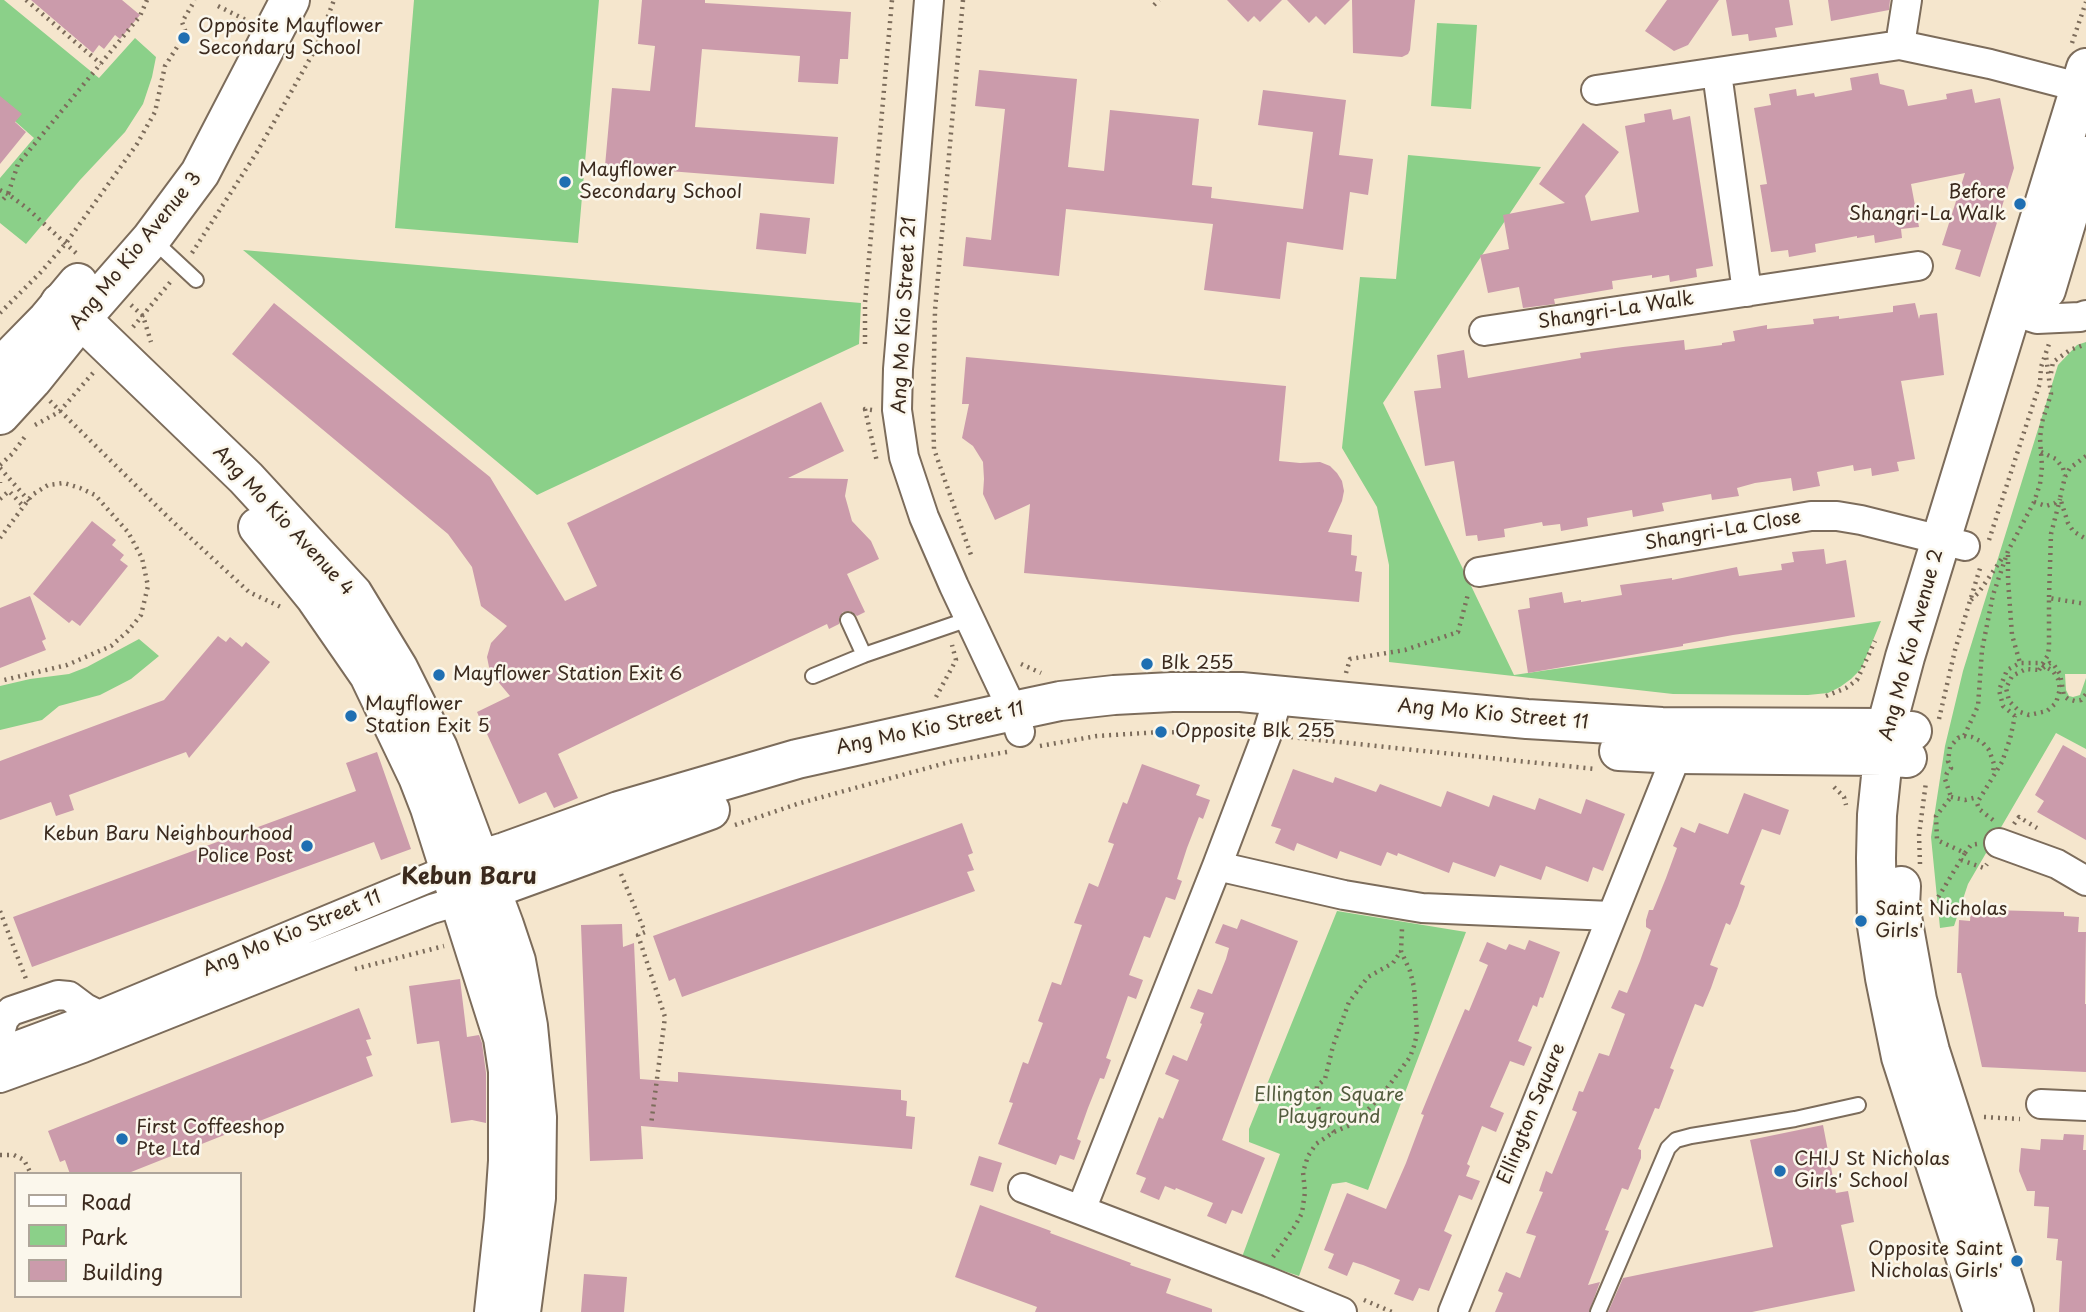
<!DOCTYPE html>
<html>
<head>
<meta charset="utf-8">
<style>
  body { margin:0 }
  #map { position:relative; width:2086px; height:1312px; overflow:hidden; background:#f5e6cd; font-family:"Playpen Sans",sans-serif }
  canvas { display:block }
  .legend { position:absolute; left:14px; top:1172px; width:228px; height:126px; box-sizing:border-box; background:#fbf7ec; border:2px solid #aea59a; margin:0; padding:9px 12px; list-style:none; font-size:21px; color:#3b2a1e }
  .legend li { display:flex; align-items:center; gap:14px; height:35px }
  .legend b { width:35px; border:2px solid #aea59a }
</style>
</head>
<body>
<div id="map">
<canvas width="2086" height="1312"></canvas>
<ul class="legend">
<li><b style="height:9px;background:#fff"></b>Road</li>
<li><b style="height:19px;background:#8bd089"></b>Park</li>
<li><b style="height:19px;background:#cb9bab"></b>Building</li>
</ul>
</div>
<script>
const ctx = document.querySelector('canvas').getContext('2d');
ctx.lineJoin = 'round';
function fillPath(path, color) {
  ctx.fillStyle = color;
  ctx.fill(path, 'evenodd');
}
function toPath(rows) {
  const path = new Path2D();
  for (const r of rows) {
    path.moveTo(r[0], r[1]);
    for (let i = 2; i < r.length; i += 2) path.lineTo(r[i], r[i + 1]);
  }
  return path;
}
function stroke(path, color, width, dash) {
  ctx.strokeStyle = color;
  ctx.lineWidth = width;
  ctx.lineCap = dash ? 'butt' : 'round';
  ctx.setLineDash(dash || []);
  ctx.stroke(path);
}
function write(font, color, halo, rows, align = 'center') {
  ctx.font = font + ' "Playpen Sans",sans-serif';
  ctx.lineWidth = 5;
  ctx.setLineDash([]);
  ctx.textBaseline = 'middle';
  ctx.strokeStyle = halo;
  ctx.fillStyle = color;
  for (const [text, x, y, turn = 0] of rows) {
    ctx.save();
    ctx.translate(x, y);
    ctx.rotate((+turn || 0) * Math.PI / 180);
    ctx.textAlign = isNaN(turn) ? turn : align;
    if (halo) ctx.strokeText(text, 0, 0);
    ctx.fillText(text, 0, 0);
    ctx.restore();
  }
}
fillPath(toPath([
  [0,0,4,0,99,78,135,38,156,57,152,77,143,104,125,132,80,180,26,244,0,223,0,178,34,138,0,108],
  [414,0,599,0,578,243,395,228],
  [1437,23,1477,25,1471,109,1431,106],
  [1408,155,1541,167,1383,403,1514,675,1881,621,1861,669,1851,679,1840,687,1828,693,1808,695,1673,694,1389,662,1389,565,1377,507,1342,448,1360,277,1396,279],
  [243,250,861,303,859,344,537,495],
  [2086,342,2086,674,2065,674,2066,690,2069,696,2073,697,2080,695,2086,678,2086,749,2056,733,1968,884,1954,926,1940,928,1931,837,1945,746,1963,671,2058,365,2077,345],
  [139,639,159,656,131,679,100,695,59,706,42,720,0,730,0,686,30,679,69,674,87,667],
  [1337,911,1466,932,1368,1190,1346,1182,1332,1184,1299,1276,1242,1257,1280,1154,1249,1142,1249,1129]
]), '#8bd089');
fillPath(toPath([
  [31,0,122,0,140,15,120,39,115,35,104,49,99,45,93,53],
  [642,0,705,0,705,3,851,12,848,59,840,59,838,84,798,82,800,56,702,49,695,127,838,137,834,184,605,166,612,88,650,91,655,46,638,44],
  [1227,0,1282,0,1260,22,1254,16,1248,22],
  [1287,0,1350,0,1325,25,1316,16,1309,23],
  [1352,0,1415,0,1410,50,1408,54,1402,57,1353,53],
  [1667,0,1719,0,1688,45,1674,51,1645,31],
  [1726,0,1789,0,1793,25,1775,28,1777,37,1749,41,1748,34,1732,36],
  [1828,0,1890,0,1889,10,1831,21],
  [979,70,1077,79,1068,167,1104,171,1110,110,1199,119,1192,185,1212,187,1211,198,1303,209,1313,132,1258,125,1263,90,1346,100,1339,155,1373,159,1368,195,1350,192,1343,250,1287,242,1280,299,1204,290,1213,224,1066,209,1059,276,963,266,966,237,991,240,1005,109,975,106],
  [1878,73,1880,84,1904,90,1908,106,1947,99,1946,94,1972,89,1975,103,2000,98,2014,168,1980,277,1955,269,1961,250,1942,245,1965,173,1911,184,1919,227,1901,229,1902,238,1875,243,1874,235,1857,238,1857,236,1815,244,1816,252,1789,257,1788,250,1771,252,1760,185,1767,184,1754,108,1771,105,1769,94,1796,89,1797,96,1814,93,1815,97,1852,90,1850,78],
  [0,96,22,114,15,122,26,132,0,164],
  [1671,109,1673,120,1690,116,1713,266,1696,269,1697,277,1670,282,1669,275,1652,278,1652,275,1612,281,1613,289,1554,299,1555,304,1523,308,1519,287,1488,293,1480,255,1509,249,1503,215,1565,203,1539,184,1583,123,1619,152,1585,196,1591,221,1639,212,1625,126,1645,122,1644,114],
  [760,213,810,218,806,254,756,249],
  [274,303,490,477,565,601,597,586,567,523,821,402,844,451,788,478,848,479,845,496,852,521,871,541,879,559,847,574,865,612,857,616,850,611,843,612,839,618,839,624,829,629,827,624,558,754,578,798,554,808,546,792,519,804,477,712,510,696,490,672,487,657,491,643,507,626,481,606,472,567,448,534,232,354],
  [1915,303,1919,319,1920,315,1937,313,1944,375,1901,381,1915,459,1897,462,1899,471,1872,476,1871,468,1854,471,1853,465,1817,472,1820,486,1793,491,1791,478,1755,483,1737,488,1739,496,1712,500,1711,494,1662,503,1664,511,1633,517,1632,510,1587,518,1588,526,1561,531,1560,524,1543,526,1542,522,1504,529,1505,537,1478,541,1477,535,1466,536,1454,461,1425,466,1414,391,1441,388,1437,355,1464,350,1468,378,1581,358,1580,353,1623,347,1684,340,1685,350,1722,345,1722,343,1735,341,1733,331,1767,325,1767,329,1814,324,1813,319,1839,316,1839,319,1893,312,1893,306],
  [966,357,1286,386,1279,461,1300,463,1320,462,1330,466,1337,473,1342,481,1344,491,1342,501,1328,532,1352,535,1351,555,1357,556,1355,571,1362,572,1359,602,1024,573,1030,504,995,520,983,494,984,479,983,462,973,446,962,438,969,404,962,404],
  [92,521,116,540,112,545,124,555,120,560,128,566,80,626,72,620,69,623,33,594],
  [1824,549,1826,564,1846,560,1855,617,1733,635,1683,644,1683,646,1528,673,1518,610,1530,608,1529,598,1562,592,1564,603,1581,600,1581,602,1622,595,1620,585,1672,578,1672,580,1737,567,1739,576,1782,570,1781,564,1794,562,1792,552],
  [30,596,46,639,42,641,46,650,0,668,0,608],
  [218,636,226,642,230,637,242,647,246,642,270,662,189,758,186,752,69,795,74,810,56,816,51,802,0,820,0,761,164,700],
  [2063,745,2086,758,2086,840,2037,812,2044,801,2035,795],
  [377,752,411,849,381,860,374,842,32,967,13,917,356,791,346,763],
  [1142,764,1200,785,1196,795,1210,800,1203,819,1199,817,1187,848,1177,879,1182,881,1175,900,1166,897,1150,938,1144,936,1129,975,1143,980,1136,999,1128,996,1106,1058,1111,1060,1104,1079,1100,1078,1088,1108,1077,1139,1081,1141,1074,1160,1060,1155,1056,1165,998,1144,1013,1103,1009,1102,1023,1062,1028,1064,1043,1023,1038,1021,1052,982,1061,985,1082,925,1074,923,1089,883,1098,887,1114,844,1108,842,1123,802,1127,804],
  [1293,769,1333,783,1335,777,1376,792,1380,784,1441,807,1447,791,1489,807,1493,795,1535,810,1539,798,1581,814,1586,799,1625,814,1603,871,1593,867,1588,882,1546,866,1541,880,1500,865,1495,877,1453,862,1449,873,1398,853,1397,856,1387,852,1381,866,1340,851,1337,859,1297,843,1294,851,1275,843,1281,829,1271,826],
  [1744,793,1789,810,1780,835,1762,829,1740,884,1745,886,1738,906,1730,925,1726,923,1710,965,1718,968,1711,988,1703,1007,1695,1004,1670,1068,1674,1070,1659,1109,1655,1108,1638,1149,1641,1150,1641,1158,1628,1190,1622,1188,1605,1230,1609,1231,1588,1285,1600,1282,1589,1312,1495,1312,1503,1293,1498,1291,1506,1272,1520,1278,1536,1236,1526,1233,1543,1192,1539,1191,1546,1171,1552,1174,1577,1112,1572,1110,1579,1091,1583,1092,1599,1053,1609,1056,1625,1014,1611,1008,1619,990,1627,993,1640,961,1651,930,1646,927,1646,920,1649,910,1653,910,1666,878,1677,848,1673,846,1681,827,1695,833,1699,823,1728,834],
  [962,823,973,853,968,855,974,870,967,872,975,891,682,997,675,978,669,981,653,936],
  [1971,906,1991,907,1991,910,2064,912,2064,916,2079,917,2078,932,2086,932,2085,1004,2086,1004,2086,1072,1982,1067,1961,973,1957,973,1959,920,1970,921],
  [1241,919,1298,941,1222,1140,1265,1158,1242,1214,1232,1210,1226,1224,1207,1216,1213,1203,1176,1188,1175,1190,1165,1186,1159,1200,1140,1192,1146,1178,1136,1174,1159,1117,1163,1119,1179,1080,1165,1074,1173,1055,1187,1061,1202,1024,1200,1023,1204,1013,1190,1008,1198,989,1212,994,1226,959,1229,948,1215,943,1223,924,1237,929],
  [622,924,623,947,634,943,640,1079,678,1082,678,1072,901,1090,901,1100,907,1101,906,1116,915,1117,912,1149,641,1126,643,1159,590,1161,581,925],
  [1529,940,1560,952,1543,998,1540,997,1537,1007,1533,1005,1518,1041,1532,1047,1524,1066,1510,1061,1490,1107,1504,1113,1496,1132,1482,1126,1467,1164,1470,1166,1466,1176,1480,1181,1472,1200,1459,1195,1444,1231,1452,1235,1429,1291,1419,1288,1413,1301,1394,1294,1400,1280,1363,1265,1353,1262,1347,1276,1328,1268,1334,1254,1324,1250,1347,1193,1386,1209,1406,1163,1424,1115,1421,1114,1437,1075,1465,1009,1469,1011,1488,965,1479,961,1487,942,1506,950,1509,944,1525,950],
  [460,979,467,1037,479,1035,482,1043,486,1073,486,1123,472,1120,451,1123,439,1041,417,1044,409,986],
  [359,1008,371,1039,366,1040,372,1055,366,1057,373,1076,126,1174,70,1174,65,1160,60,1162,48,1131],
  [1823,1125,1836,1193,1848,1191,1854,1222,1841,1225,1855,1291,1752,1312,1608,1312,1623,1278,1773,1247,1750,1140],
  [2064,1134,2084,1135,2083,1150,2086,1150,2086,1312,2059,1312,2062,1261,2056,1260,2058,1239,2047,1238,2049,1207,2034,1206,2035,1191,2027,1191,2019,1171,2021,1148,2040,1150,2041,1139,2063,1140],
  [979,1156,1002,1163,993,1192,970,1185],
  [980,1205,1051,1231,1050,1233,1131,1263,1130,1265,1171,1279,1166,1293,1212,1309,1212,1312,1035,1312,1037,1307,955,1277],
  [584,1274,627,1277,624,1312,581,1312]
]), '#cb9bab');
const lane = toPath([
  [152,239,196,280],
  [848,620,864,655],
  [813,676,864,655,969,619],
  [1598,1312,1668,1148,1676,1140,1691,1136,1795,1119,1858,1105]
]);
const street = toPath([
  [929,0,898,369,897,410,904,457,924,517,954,586,1013,711,1020,732],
  [1900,45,1907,0],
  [1717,73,1747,292],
  [1596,90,1900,45,1990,64,2086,89],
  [2012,311,2037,319,2080,317,2086,315],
  [1484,331,1918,266],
  [1479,572,1811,516,1837,516,1861,520,1965,546],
  [1999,843,2057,864,2086,881],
  [1217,866,1344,895,1422,908,1611,916],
  [0,1033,4,1019,11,1011,58,995,69,996,85,1008,99,1015],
  [0,1052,99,1015,450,869],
  [0,1078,83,1048,432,909,459,901],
  [2041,1104,2086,1106],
  [1023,1188,1269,1282,1342,1312],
  [1081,1210,1217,866,1267,734,1279,695],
  [1453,1312,1677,754,1680,737]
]);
const secondary = toPath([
  [2046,290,2086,156],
  [60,303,81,319,246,478,353,594,398,668,438,748,504,925,516,961,528,1026,537,1117,536,1198,521,1312],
  [258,527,315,597,369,675,418,777,430,808,503,1038,508,1071,508,1161,504,1219,494,1312],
  [1619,751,1677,754,1883,756,1907,758],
  [450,869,505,852,619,811,797,759,1013,711,1060,701,1114,695,1172,692,1241,692,1527,719,1662,727,1886,728,1912,731],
  [1901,886,1900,906,1917,1000,1930,1051,2014,1312],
  [459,901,710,810],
  [1983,1312,1901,1057,1885,978,1877,926,1876,858,1877,815,1886,728,1905,657,2086,68]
]);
const primary = toPath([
  [0,368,47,320,78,283],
  [0,415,32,380,81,319,151,239,200,173,290,0]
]);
stroke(lane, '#7c6c5b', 18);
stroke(street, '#7c6c5b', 32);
stroke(secondary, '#7c6c5b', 42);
stroke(primary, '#7c6c5b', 42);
stroke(toPath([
  [26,0,101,64],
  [963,0,935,310,933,409,934,449,971,555],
  [1154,5,1159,0],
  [218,6,248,21],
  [2072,43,2086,2],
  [0,190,8,194,0,203],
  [76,253,28,209,8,194,18,164,140,16,147,0],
  [192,253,257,152,316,48,334,0],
  [131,305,143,316,151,342],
  [0,313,41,272,66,243,137,144,155,112,165,66,186,33,182,22,195,0],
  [133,327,172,280],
  [865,344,865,303,892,0],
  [2051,373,2053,362,2070,350,2086,344],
  [50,401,170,519,249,592,283,608],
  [872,410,865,409,877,462],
  [35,425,59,412,93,373],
  [2041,452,2056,459,2063,468,2065,476],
  [2086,456,2070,468,2065,477,2060,498,2068,523,2073,531,2086,539],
  [0,465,12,454,27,434],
  [0,468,29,501],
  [0,482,0,483],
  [0,499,9,491,24,507],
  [2034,502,2046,506,2055,503,2059,499],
  [0,538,32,495,48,485,64,483,80,488,95,495,128,532,142,558,148,586,141,615,128,631,111,646,67,665,0,681],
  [1989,540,2040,383,2041,367,2050,341],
  [2008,555,2008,580,2012,635,2020,663],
  [2049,597,2051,534,2060,499],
  [1971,600,1979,592,2003,557],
  [1021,664,1041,673],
  [2043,668,2050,663,2054,665,2060,674,2064,696,2068,699,2075,701,2081,700,2086,694],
  [2039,670,2048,655,2049,647,2049,598,2086,604],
  [1346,673,1350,659,1405,650,1458,632,1468,594],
  [1826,696,1846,688,1857,680,1875,641],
  [936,697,956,660,952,645],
  [1939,719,1955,650,1981,565],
  [1964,736,1972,737,1982,742,1989,750,1994,764,1993,775],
  [1291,737,1595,769],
  [1040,746,1097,736,1161,732,1240,734],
  [1834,787,1844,797,1846,805],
  [1951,797,1965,800,1978,797],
  [1993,820,1979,809,1977,803,2002,762,2010,739,2015,716],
  [2014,824,2019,817,2037,828],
  [735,825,797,804,953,761,1007,752],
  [1965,853,1971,845,1977,844],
  [1961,860,1984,868,1987,864],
  [1920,864,1919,835,1926,782],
  [621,874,645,932,638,935,665,1017,651,1125],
  [1931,909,1965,853,1937,840,1936,816,1951,797,1945,779,1947,773,1951,768,1948,761,1950,747,1958,738,1964,736,1978,706,1982,650,1993,595,2008,551,2034,502,2040,484,2042,467,2040,438,2042,422,2051,394,2046,356],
  [0,911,26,979],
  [355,969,444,946],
  [1984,1117,2020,1119],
  [1334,1132,1324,1121,1319,1110,1316,1099,1317,1086,1325,1079,1333,1046,1349,1002,1368,977,1393,963,1401,951],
  [0,1155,14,1155,24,1160,31,1174],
  [1273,1257,1295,1226,1302,1213,1305,1192,1303,1172,1308,1156,1316,1144,1334,1132,1355,1123,1382,1095,1410,1057,1414,1046,1417,1034,1414,987,1410,971,1401,951,1402,929],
  [1364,1300,1392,1312]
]), '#7c6c5b', 4.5, [2, 5]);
stroke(lane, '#fff', 14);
stroke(street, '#fff', 28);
stroke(secondary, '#fff', 38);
stroke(primary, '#fff', 38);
stroke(toPath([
  [2015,716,2003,706,1999,690,2007,670,2020,663,2039,663,2053,671,2058,679,2060,689,2056,703,2047,711,2029,715,2020,712,2009,701,2006,688,2012,676,2026,669,2039,670]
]), '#7c6c5b', 4.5, [2, 5]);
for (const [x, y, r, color] of [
  [184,38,7,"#1f6fb2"],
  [565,182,7,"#1f6fb2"],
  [2020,204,7,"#1f6fb2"],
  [1147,664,7,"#1f6fb2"],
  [439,675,7,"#1f6fb2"],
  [351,716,7,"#1f6fb2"],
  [1161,732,7,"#1f6fb2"],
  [307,846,7,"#1f6fb2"],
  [1861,921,7,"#1f6fb2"],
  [122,1139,7,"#1f6fb2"],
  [1780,1171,7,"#1f6fb2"],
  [2017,1261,7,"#1f6fb2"]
]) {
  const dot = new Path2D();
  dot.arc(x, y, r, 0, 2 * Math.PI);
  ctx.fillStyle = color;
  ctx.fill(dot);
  stroke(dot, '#fbf7ec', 2.5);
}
write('19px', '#3b2a1e', '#fbf7ec', [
  ["Opposite Mayflower",198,27],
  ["Secondary School",198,49],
  ["Mayflower",579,171],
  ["Secondary School",579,193],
  ["Before",2006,193,"right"],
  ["Shangri-La Walk",2006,215,"right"],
  ["Blk 255",1161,664],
  ["Mayflower Station Exit 6",453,675],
  ["Mayflower",365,705],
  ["Station Exit 5",365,727],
  ["Opposite Blk 255",1175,732],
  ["Kebun Baru Neighbourhood",293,835,"right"],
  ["Police Post",293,857,"right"],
  ["Saint Nicholas",1875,910],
  ["Girls'",1875,932],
  ["First Coffeeshop",136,1128],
  ["Pte Ltd",136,1150],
  ["CHIJ St Nicholas",1794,1160],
  ["Girls' School",1794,1182],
  ["Opposite Saint",2003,1250,"right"],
  ["Nicholas Girls'",2003,1272,"right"]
], 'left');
write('19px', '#3b2a1e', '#fbf7ec', [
  ["Ang Mo Kio Avenue 3",136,251,-51],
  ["Shangri-La Walk",1616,311,-9],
  ["Ang Mo Kio Street 21",905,315,-87],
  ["Ang Mo Kio Avenue 4",283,521,47],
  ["Shangri-La Close",1723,531,-10],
  ["Ang Mo Kio Avenue 2",1912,645,-75],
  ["Ang Mo Kio Street 11",1493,715,5],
  ["Ang Mo Kio Street 11",930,729,-12],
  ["Ang Mo Kio Street 11",292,934,-23],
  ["Ellington Square",1532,1114,-68]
]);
write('19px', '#535c3e', '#fbf7ec', [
  ["Ellington Square",1329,1096],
  ["Playground",1329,1118]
]);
write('bold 23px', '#3b2a1e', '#fbf7ec', [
  ["Kebun Baru",469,878]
]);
</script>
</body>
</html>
